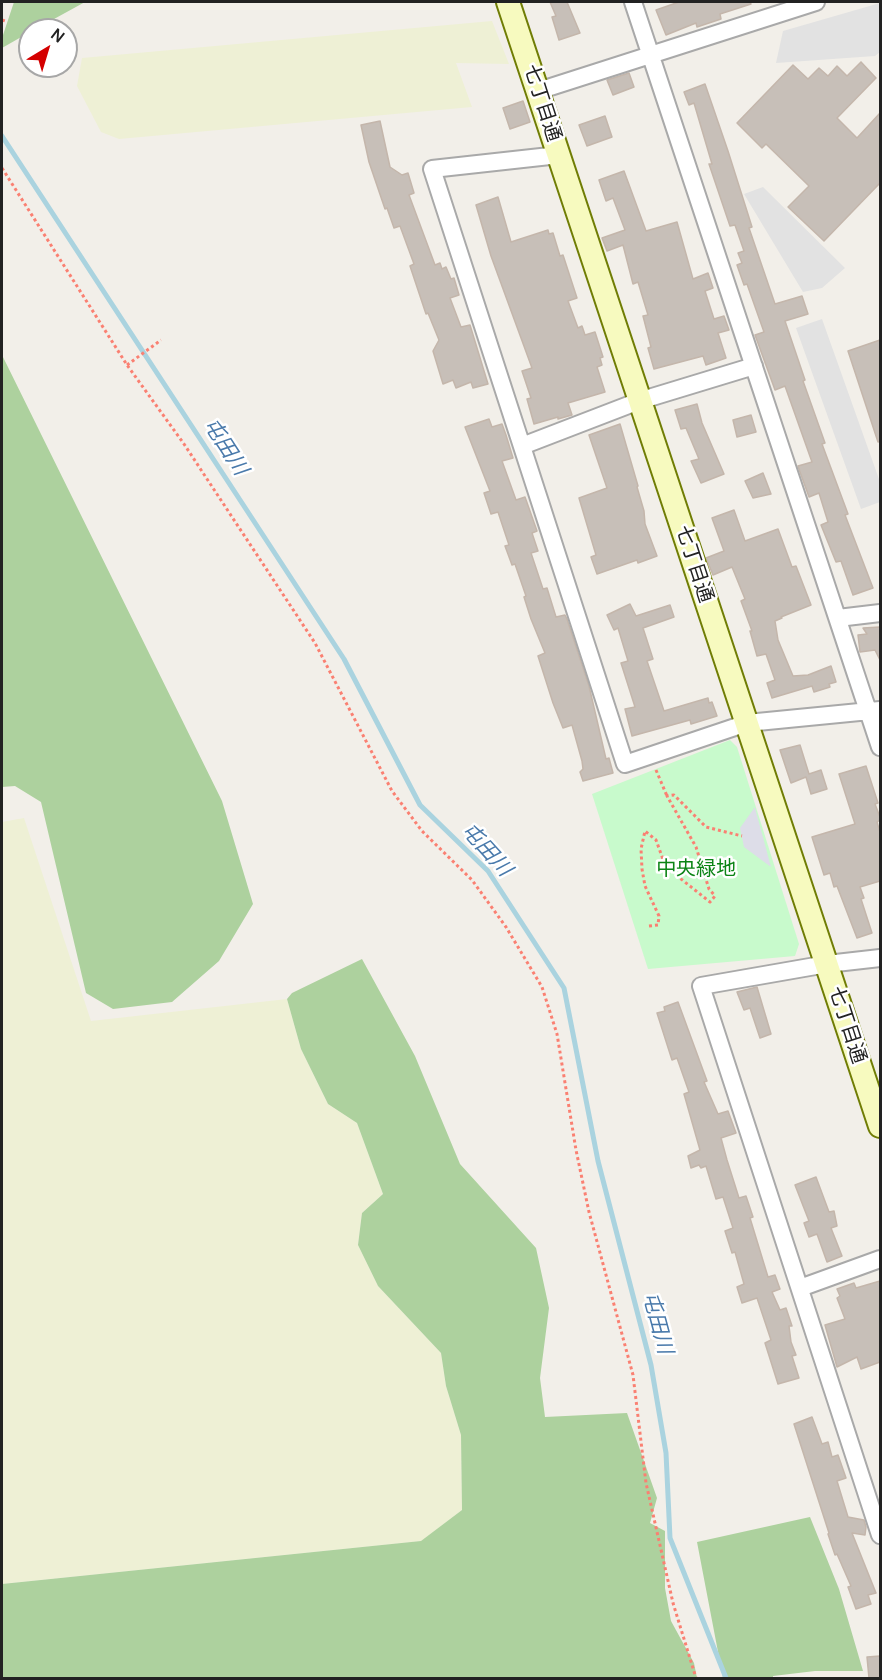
<!DOCTYPE html>
<html>
<head>
<meta charset="utf-8">
<style>
  body { margin:0 }
  #map { position:relative; width:882px; height:1680px; overflow:hidden; background:#f2efe9; font-family:Manrope,sans-serif }
  canvas { display:block }
  .frame { position:absolute; inset:0; border:3px solid #222; pointer-events:none }
  .north { position:absolute; left:18px; top:18px; width:60px; height:60px; box-sizing:border-box; background:#fff; border:2px solid #a7a7a7; border-radius:50%; rotate:38deg; font-size:16px; font-weight:700; line-height:24px; text-align:center; color:#222 }
  .north::after { content:''; display:block; margin:auto; width:21px; height:27px; background:#d40000; clip-path:polygon(50% 0,100% 100%,50% 72%,0 100%) }
</style>
</head>
<body>
<div id="map">
<canvas width="882" height="1680"></canvas>
<div class="frame"></div>
<div class="north">N</div>
</div>
<script>
const ctx = document.querySelector('canvas').getContext('2d');
ctx.lineJoin = 'round';
function fillPath(path, color) {
  ctx.fillStyle = color;
  ctx.fill(path, 'evenodd');
}
function toPath(rows) {
  const path = new Path2D();
  for (const r of rows) {
    path.moveTo(r[0], r[1]);
    for (let i = 2; i < r.length; i += 2) path.lineTo(r[i], r[i + 1]);
  }
  return path;
}
function stroke(path, color, width, dash) {
  ctx.strokeStyle = color;
  ctx.lineWidth = width;
  ctx.lineCap = dash ? 'butt' : 'round';
  ctx.setLineDash(dash || []);
  ctx.stroke(path);
}
function write(font, color, halo, rows, align = 'center') {
  ctx.font = font + ' Manrope,"Noto Sans JP",sans-serif';
  ctx.lineWidth = 5;
  ctx.setLineDash([]);
  ctx.textBaseline = 'middle';
  ctx.strokeStyle = halo;
  ctx.fillStyle = color;
  for (const [text, x, y, turn = 0] of rows) {
    ctx.save();
    ctx.translate(x, y);
    ctx.rotate((+turn || 0) * Math.PI / 180);
    ctx.textAlign = isNaN(turn) ? turn : align;
    if (halo) ctx.strokeText(text, 0, 0);
    ctx.fillText(text, 0, 0);
    ctx.restore();
  }
}
fillPath(toPath([
  [492,21,509,64,456,63,472,107,119,139,101,132,77,86,82,58],
  [24,818,91,1021,287,999,301,1049,328,1104,357,1123,383,1194,362,1213,358,1245,378,1286,441,1353,446,1386,461,1435,462,1510,422,1541,2,1584,2,822]
]), '#eef0d5');
fillPath(toPath([
  [14,2,85,2,34,30,30,30,30,32,2,48,2,38],
  [2,355,222,801,253,904,219,961,172,1002,113,1009,86,993,41,802,15,786,2,787],
  [362,959,415,1056,460,1164,536,1248,549,1308,540,1378,545,1417,627,1413,657,1498,650,1523,665,1531,665,1588,671,1621,694,1663,697,1678,2,1678,2,1584,421,1541,462,1510,461,1435,446,1386,441,1353,378,1286,358,1245,362,1213,383,1194,357,1123,328,1104,301,1049,287,999,292,993],
  [810,1517,839,1589,863,1671,815,1671,773,1676,773,1678,723,1678,697,1542]
]), '#add19e');
fillPath(toPath([
  [730,740,737,747,799,944,795,956,648,969,592,794]
]), '#c8facc');
fillPath(toPath([
  [880,3,880,52,875,56,776,63,783,31],
  [763,187,845,268,822,288,803,292,744,194],
  [822,319,880,482,880,502,861,509,796,328]
]), '#e2e2e2');
fillPath(toPath([
  [755,807,755,808,771,867,744,847,740,828]
]), '#dddde8');
stroke(toPath([
  [2,136,344,659,420,805,488,871,564,988,598,1161,651,1365,666,1453,670,1538,726,1678]
]), '#aad3df', 5);
const building = toPath([
  [550,2,567,2,580,33,559,40,552,17,556,16,550,2],
  [679,2,750,2,751,4,720,14,721,19,697,27,696,23,666,35,656,10,679,2],
  [861,62,876,78,837,118,857,138,880,113,880,183,824,241,788,207,809,186,766,144,762,148,737,123,793,65,808,79,819,68,828,76,837,66,847,76,861,62],
  [629,73,634,87,613,95,607,80,629,73],
  [705,84,728,151,752,227,749,228,775,304,802,296,808,314,785,321,805,380,803,381,825,443,822,444,848,514,845,515,873,588,853,595,841,561,836,562,821,525,828,522,819,493,809,497,800,472,798,466,812,462,785,386,775,390,755,335,764,332,747,284,744,285,737,265,742,263,738,253,744,251,735,225,730,226,709,164,712,164,694,103,689,105,684,92,705,84],
  [523,101,530,122,510,129,503,108,523,101],
  [605,116,612,137,587,146,579,125,605,116],
  [380,121,390,167,402,175,408,173,414,193,409,195,435,265,440,263,442,269,446,267,451,279,454,278,459,295,450,298,461,327,470,325,488,384,473,388,471,382,456,388,453,380,443,384,433,351,439,340,428,313,426,314,410,266,414,264,400,226,394,228,387,208,385,209,369,162,361,125,380,121],
  [624,171,646,231,677,222,693,279,708,273,713,288,705,291,714,319,724,316,729,330,718,333,726,358,706,365,703,356,654,369,648,348,651,347,643,316,648,315,638,282,633,284,623,245,607,251,602,238,625,230,613,198,606,201,599,180,624,171],
  [498,197,511,242,548,230,549,234,553,233,560,256,563,255,577,298,568,301,578,328,582,326,585,335,595,332,603,357,600,358,602,365,597,367,605,392,568,403,572,415,558,419,558,417,534,424,527,399,531,398,522,371,532,368,491,256,476,205,498,197],
  [880,340,880,441,878,442,848,351,880,340],
  [697,404,702,423,724,474,701,483,691,461,699,459,686,428,681,429,675,410,697,404],
  [751,415,756,432,737,437,733,420,751,415],
  [489,419,492,427,502,424,506,435,513,458,502,461,516,500,525,497,537,531,532,533,538,551,531,553,543,589,547,588,556,617,565,615,567,619,589,686,606,759,609,758,613,773,583,781,580,772,583,769,582,761,572,725,563,728,553,703,538,656,545,653,531,619,524,597,526,596,515,564,512,565,505,546,509,545,498,512,491,514,484,493,490,491,465,427,489,419],
  [620,424,638,486,637,487,644,511,645,524,657,556,638,563,637,560,597,574,591,557,596,555,579,498,607,488,589,435,620,424],
  [763,473,771,494,753,498,745,481,763,473],
  [734,510,745,541,778,529,792,567,796,566,811,605,781,617,782,618,775,621,778,640,793,676,808,675,831,666,836,682,829,684,830,687,814,692,812,686,772,698,767,683,775,680,766,654,757,656,750,631,752,631,741,601,745,599,732,567,713,575,706,558,724,551,712,518,734,510],
  [630,604,636,616,670,605,674,617,643,628,653,659,647,661,664,711,708,698,709,703,712,702,717,716,691,724,690,720,632,736,625,709,635,707,621,663,628,661,618,628,614,630,607,615,630,604],
  [880,627,880,660,875,650,860,652,858,635,867,634,863,628,880,627],
  [800,745,809,774,821,770,827,789,811,794,806,777,791,783,780,750,800,745],
  [866,766,878,803,875,804,880,817,880,820,877,822,880,832,880,881,860,887,864,898,861,899,872,933,857,938,837,886,834,887,830,873,824,875,812,837,855,824,839,774,866,766],
  [757,987,771,1034,760,1038,750,1008,744,1010,737,992,757,987],
  [678,1002,707,1081,704,1082,718,1114,728,1111,736,1133,721,1138,727,1160,739,1198,746,1196,753,1217,750,1218,768,1277,775,1275,780,1289,772,1292,780,1310,786,1308,792,1326,789,1326,791,1342,796,1355,792,1356,799,1378,778,1384,765,1343,771,1340,757,1298,742,1303,737,1287,744,1284,735,1252,732,1253,725,1231,733,1228,723,1197,716,1199,706,1166,701,1168,699,1165,691,1168,688,1156,700,1150,684,1094,689,1092,677,1058,672,1060,657,1013,665,1011,664,1007,678,1002],
  [816,1177,829,1212,834,1211,837,1226,831,1228,842,1256,827,1262,817,1234,809,1237,804,1223,809,1221,795,1185,816,1177],
  [880,1281,880,1362,861,1369,857,1357,837,1367,825,1325,845,1319,837,1298,840,1296,837,1289,854,1283,856,1288,880,1281],
  [812,1417,822,1444,828,1442,832,1457,838,1455,846,1478,837,1481,848,1517,864,1520,866,1527,865,1535,852,1533,876,1593,868,1595,871,1604,856,1609,848,1587,851,1586,837,1554,835,1555,828,1534,829,1533,794,1424,812,1417],
  [880,1656,880,1678,869,1678,867,1657,880,1656]
]);
fillPath(building, '#c7bfb8');
stroke(building, '#c4b6ab', 1.5);
const street = toPath([
  [633,2,880,747],
  [538,91,816,2],
  [559,155,432,169,625,764,747,723,880,710],
  [522,446,639,401,754,366],
  [838,618,880,613],
  [880,958,827,964,701,986,880,1535],
  [800,1288,880,1259]
]);
const secondary = toPath([
  [508,2,880,1126]
]);
stroke(street, '#a9a9a9', 20);
stroke(secondary, '#707d05', 26);
stroke(toPath([
  [2,20,5,21],
  [2,168,127,365,184,444,315,643,392,791,422,831,472,880,506,927,542,987,557,1034,576,1150,589,1212,633,1375,646,1483,673,1603,696,1678],
  [127,365,161,340],
  [656,770,667,796],
  [649,926,658,925,659,916,645,886,642,869,641,849,645,831,656,840,664,862,676,875,710,902,715,896,709,889,696,847,667,796,674,795,706,827,742,836]
]), '#fa8072', 3, [3, 3]);
stroke(street, '#fff', 16);
stroke(secondary, '#f7fabf', 22);
write('20px', '#222', '#fff', [
  ["七丁目通",542,103,72],
  ["七丁目通",694,564,72],
  ["七丁目通",847,1025,72]
]);
write('20px', '#0c8416', '#fff', [
  ["中央緑地",696,869]
]);
write('italic 21px', '#4a7aab', '#fff', [
  ["屯田川",225,447,57],
  ["屯田川",486,850,48],
  ["屯田川",657,1323,75]
]);
</script>
</body>
</html>
